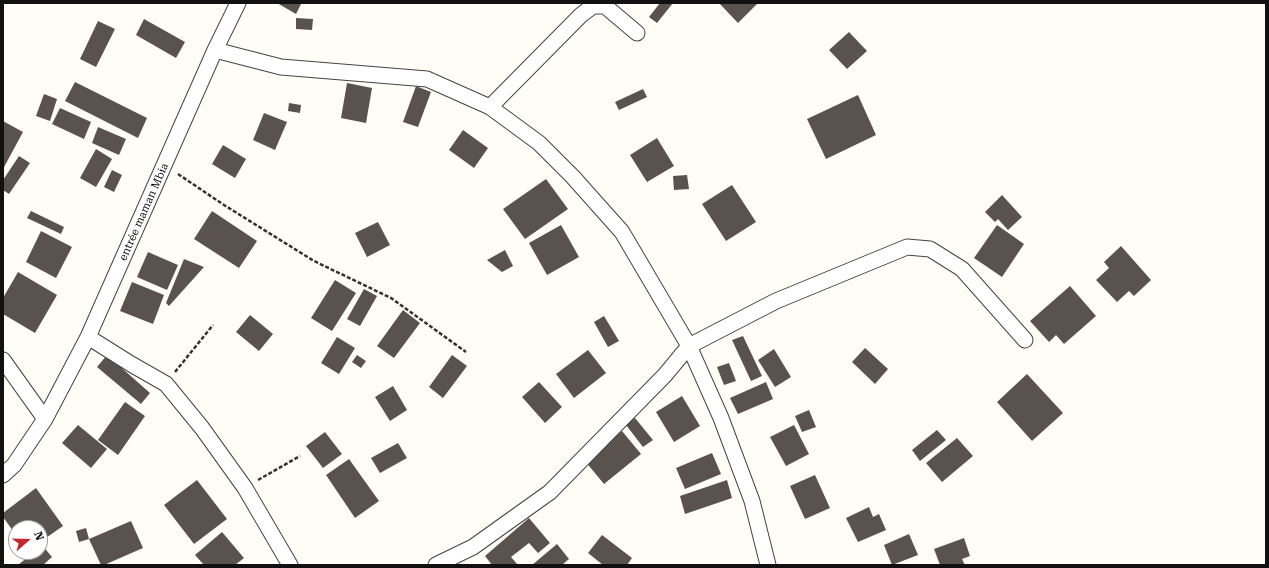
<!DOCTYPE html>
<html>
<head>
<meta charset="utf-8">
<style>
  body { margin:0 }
  #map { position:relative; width:1269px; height:568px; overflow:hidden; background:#fffdf5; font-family:"Roboto Serif",serif }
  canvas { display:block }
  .frame { position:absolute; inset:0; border:4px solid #111; pointer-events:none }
  .north { position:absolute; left:8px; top:520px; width:40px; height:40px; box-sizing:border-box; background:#fff; border:1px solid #a0a0a0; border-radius:50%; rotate:70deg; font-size:11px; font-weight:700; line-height:16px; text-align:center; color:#111 }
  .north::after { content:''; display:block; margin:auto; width:14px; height:18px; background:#c4262e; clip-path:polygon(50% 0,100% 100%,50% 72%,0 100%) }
</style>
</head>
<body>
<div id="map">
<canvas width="1269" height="568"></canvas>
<div class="frame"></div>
<div class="north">N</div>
</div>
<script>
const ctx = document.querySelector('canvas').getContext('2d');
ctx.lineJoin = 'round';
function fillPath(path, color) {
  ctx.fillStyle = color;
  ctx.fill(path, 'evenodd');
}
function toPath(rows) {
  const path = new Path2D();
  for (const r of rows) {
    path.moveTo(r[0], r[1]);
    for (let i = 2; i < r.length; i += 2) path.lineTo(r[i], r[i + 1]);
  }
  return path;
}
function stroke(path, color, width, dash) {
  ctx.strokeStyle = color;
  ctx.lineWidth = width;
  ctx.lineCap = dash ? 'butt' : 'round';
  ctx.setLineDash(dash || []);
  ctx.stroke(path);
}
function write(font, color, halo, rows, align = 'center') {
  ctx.font = font + ' "Roboto Serif",serif';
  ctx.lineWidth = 4;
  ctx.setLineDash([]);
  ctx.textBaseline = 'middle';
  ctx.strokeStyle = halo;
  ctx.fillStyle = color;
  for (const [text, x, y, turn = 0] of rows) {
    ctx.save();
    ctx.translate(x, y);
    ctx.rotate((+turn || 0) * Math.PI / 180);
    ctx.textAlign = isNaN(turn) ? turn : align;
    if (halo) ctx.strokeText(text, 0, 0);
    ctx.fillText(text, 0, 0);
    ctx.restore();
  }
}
fillPath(toPath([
  [277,3,299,3,301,4,296,14],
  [660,3,673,3,657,23,649,17],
  [719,3,755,3,757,4,738,23],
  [296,18,313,19,312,30,296,29],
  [144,19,185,42,176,58,136,35],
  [98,21,115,29,96,67,80,59],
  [849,32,867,51,847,69,829,50],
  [75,82,147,118,138,138,65,101],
  [347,83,372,88,366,123,341,118],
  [416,86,431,92,418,127,403,122],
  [643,89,647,97,619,110,615,102],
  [44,94,57,99,50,121,36,116],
  [858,95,876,135,826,159,807,119],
  [289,103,301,105,300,113,288,111],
  [60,108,91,122,84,139,52,124],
  [264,113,287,122,275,150,253,140],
  [3,121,23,132,3,169],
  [98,127,126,139,119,155,92,143],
  [463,130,488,148,474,168,449,150],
  [657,138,674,166,647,182,630,155],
  [223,145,246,159,235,178,212,164],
  [96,149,112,159,96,187,80,178],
  [19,156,30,163,9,194,3,190,3,180],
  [112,170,122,175,114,192,104,187],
  [687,175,689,189,674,190,673,176],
  [546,179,568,209,525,239,503,209],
  [732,185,756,222,726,241,702,204],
  [1002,195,1022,217,1008,230,998,219,995,222,985,212],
  [31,211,64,227,61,234,27,218],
  [212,211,257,241,239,268,194,239],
  [378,222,390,245,367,257,355,233],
  [561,225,579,257,547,275,529,243],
  [997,225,1024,244,1002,277,974,258],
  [41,231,72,247,56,278,26,262],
  [1121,246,1151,280,1134,296,1129,291,1117,302,1096,280,1109,268,1104,262],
  [505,250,513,266,502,272,487,260],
  [148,252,178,265,167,290,137,277],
  [184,259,204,267,169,306,166,303],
  [18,272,57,295,35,333,3,314,3,298],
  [335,280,356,293,332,331,311,318],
  [132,282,164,295,153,324,120,311],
  [1070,286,1096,316,1064,344,1056,335,1049,342,1030,321],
  [364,289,377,296,360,326,347,319],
  [403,310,420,323,394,358,377,346],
  [250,315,273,334,259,351,236,332],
  [604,316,619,341,608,347,594,322],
  [743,336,762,376,751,381,732,340],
  [337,337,355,348,339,374,321,363],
  [865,348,888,369,875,384,852,362],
  [774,349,791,377,775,387,758,360],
  [588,350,606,373,574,398,556,374],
  [107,355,150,393,141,404,97,367],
  [357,355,366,361,361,368,352,362],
  [452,355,467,366,443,398,429,387],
  [729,363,736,381,724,385,717,367],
  [1027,374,1063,413,1032,441,997,402],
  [539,382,562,407,545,423,522,397],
  [766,382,773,399,738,414,730,398],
  [393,386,407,410,390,421,375,397],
  [682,396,700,426,674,442,656,412],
  [125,402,145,416,118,455,98,440],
  [809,410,816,427,802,432,795,416],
  [635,418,653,440,643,447,626,425],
  [78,425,107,449,91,468,62,443],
  [794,425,809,454,786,466,770,437],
  [937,430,946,440,920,461,912,450],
  [622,431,641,454,604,484,585,461],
  [325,432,342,454,323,468,306,446],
  [957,438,973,456,942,482,926,463],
  [398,443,407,458,380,473,371,458],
  [712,453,721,474,685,489,676,468],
  [349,459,379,501,355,518,326,475],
  [815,475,830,508,805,519,790,486],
  [197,480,227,519,194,544,164,505],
  [727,480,732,498,685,514,680,496],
  [36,488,63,526,40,542,40,528,16,528,16,535,3,517,3,513],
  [869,507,873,517,879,514,886,530,858,542,846,518],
  [529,518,550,543,538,553,529,543,511,557,518,565,492,565,485,556],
  [131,521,143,548,104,565,101,565,89,539],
  [86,528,89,539,79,542,76,531],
  [222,532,244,558,235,565,204,565,195,555],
  [909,534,918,555,892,565,884,545],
  [602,535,632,558,627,565,603,565,588,553],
  [964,538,970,556,962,559,965,565,940,565,934,549],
  [557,544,569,559,562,565,532,565],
  [42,545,52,557,43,565,18,565,34,552,40,552,40,547]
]), '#5a524d');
const minor = toPath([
  [215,50,281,67,427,79,490,107,539,143,573,177,622,232,689,346,721,418,752,501,768,565],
  [490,107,581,15,593,6,605,6,637,33],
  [88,337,131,364,166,384,202,428,245,488,290,565],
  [3,360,45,419],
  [3,475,14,465,45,419,88,337,215,50,238,3],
  [436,565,473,547,550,492,665,375,689,346,776,301,907,247,930,249,962,269,1025,340]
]);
stroke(minor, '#444', 17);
stroke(toPath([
  [178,174,224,205,314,261,391,298,466,352],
  [175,372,213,325],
  [258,480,300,456]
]), '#333', 2.5, [4, 2]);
stroke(minor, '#fff', 15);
write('11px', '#111', '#fff', [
  ["entrée maman Mbia",144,212,-66]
]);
</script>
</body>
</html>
